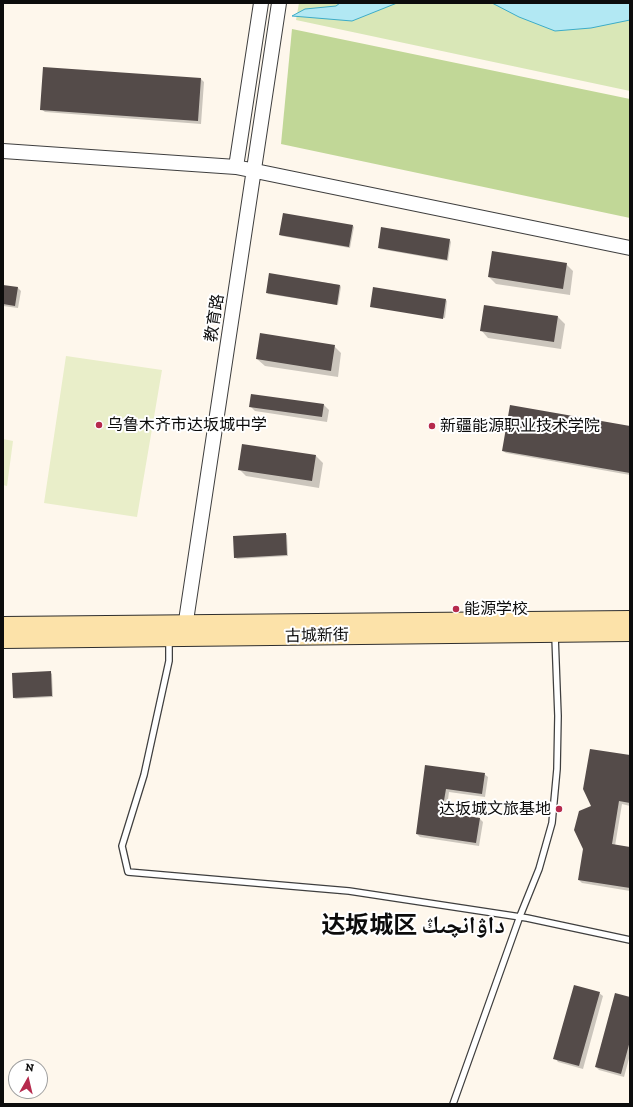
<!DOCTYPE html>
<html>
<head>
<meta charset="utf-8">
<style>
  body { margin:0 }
  #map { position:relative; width:633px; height:1107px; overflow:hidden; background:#fef7ec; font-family:"Zilla Slab",serif }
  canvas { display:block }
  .frame { position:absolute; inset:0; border:4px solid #0c0c0c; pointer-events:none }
  .north { position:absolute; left:8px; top:1059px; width:40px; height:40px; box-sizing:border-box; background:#fff; border:1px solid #9e9e9e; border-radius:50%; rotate:8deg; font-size:11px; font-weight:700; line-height:16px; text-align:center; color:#0c0c0c }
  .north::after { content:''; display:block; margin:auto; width:14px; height:18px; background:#b62a4d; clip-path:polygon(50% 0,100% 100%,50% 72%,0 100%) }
</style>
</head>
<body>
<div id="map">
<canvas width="633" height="1107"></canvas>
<div class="frame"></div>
<div class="north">N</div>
</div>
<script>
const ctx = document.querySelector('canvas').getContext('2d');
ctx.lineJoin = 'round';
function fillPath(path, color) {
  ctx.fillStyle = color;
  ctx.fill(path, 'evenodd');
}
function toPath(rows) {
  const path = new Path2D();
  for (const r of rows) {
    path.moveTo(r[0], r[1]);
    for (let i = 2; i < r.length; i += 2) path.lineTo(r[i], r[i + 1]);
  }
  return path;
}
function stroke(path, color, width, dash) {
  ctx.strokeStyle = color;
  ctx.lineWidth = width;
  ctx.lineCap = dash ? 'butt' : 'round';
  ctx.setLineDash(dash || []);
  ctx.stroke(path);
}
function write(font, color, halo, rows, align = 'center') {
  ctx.font = font + ' "Zilla Slab","Noto Naskh Arabic","Noto Sans SC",serif';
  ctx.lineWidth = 4;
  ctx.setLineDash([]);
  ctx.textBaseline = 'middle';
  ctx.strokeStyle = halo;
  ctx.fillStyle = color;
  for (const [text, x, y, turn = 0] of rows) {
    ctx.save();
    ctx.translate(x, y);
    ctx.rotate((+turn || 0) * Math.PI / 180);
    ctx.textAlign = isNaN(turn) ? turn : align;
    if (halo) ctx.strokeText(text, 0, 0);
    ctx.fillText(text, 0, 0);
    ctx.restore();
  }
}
fillPath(toPath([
  [299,3,630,3,630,91,296,20]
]), '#d9e7b7');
fillPath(toPath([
  [292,29,630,99,630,218,281,144]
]), '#c1d797');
fillPath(toPath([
  [66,356,162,370,137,517,44,503],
  [3,439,13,441,7,486,3,485]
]), '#e9eec9');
const water = toPath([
  [340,3,397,3,352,21,292,16,305,9,336,6,340,3],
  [492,3,630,3,630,20,591,28,555,31,519,17,492,3]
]);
fillPath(water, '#b2e8f3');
stroke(water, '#3cacc8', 1);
fillPath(toPath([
  [44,68,201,79,204,82,201,124,45,112,41,109],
  [353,226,354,227,350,248,282,236,280,235],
  [382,228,450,240,451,242,448,261,380,249,379,247],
  [566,264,573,271,570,295,496,284,489,277],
  [270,274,340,285,341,287,338,305,268,294,267,292],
  [3,286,18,288,21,291,18,308,3,306],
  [374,289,446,300,447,301,445,318,371,306],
  [558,317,565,324,561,349,488,338,481,330],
  [334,346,341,353,338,377,265,366,257,359],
  [251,395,324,405,329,410,327,422,255,411,250,406],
  [630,427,630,475,506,453,503,451],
  [316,456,323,463,319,488,246,476,239,469],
  [285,534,287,535,288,556,237,559,235,557],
  [50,672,52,674,53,697,16,699,14,698],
  [630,756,630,806,622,804,615,846,630,848,630,891,582,883,579,880,592,806],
  [426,766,484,774,488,777,485,797,449,792,446,814,479,818,483,822,479,846,420,837,417,834],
  [599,993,603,996,583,1069,558,1062,555,1058],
  [630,998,630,1055,624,1077,599,1070,596,1067]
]), '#0003');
fillPath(toPath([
  [43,67,201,78,198,121,40,110],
  [283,213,353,225,349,247,279,235],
  [381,227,450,239,447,260,378,248],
  [492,251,567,263,563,289,488,277],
  [269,273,340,285,337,305,266,293],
  [3,285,18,287,15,306,3,304],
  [373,287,446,299,443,319,370,307],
  [484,305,558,316,554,342,480,331],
  [260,333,335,345,331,371,256,359],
  [251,394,324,404,322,417,249,407],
  [510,405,630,426,630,473,502,451],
  [242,444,316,455,312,481,238,470],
  [286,533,287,555,234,558,233,536],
  [51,671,52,696,13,698,12,673],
  [590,749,630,755,630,803,619,801,612,844,630,847,630,888,578,880,583,849,574,830,579,811,591,806,583,789],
  [425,765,485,773,482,794,446,789,442,812,480,818,476,843,416,834],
  [574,985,600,992,579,1066,553,1059],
  [615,993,630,997,630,1041,621,1074,595,1067]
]), '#544b49');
const service = toPath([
  [169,640,169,661,144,775,122,846,128,872,349,891,527,918,630,940],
  [453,1104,520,916,539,869,552,823,557,769,558,716,555,636]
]);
const tertiary = toPath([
  [3,151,236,167,630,248],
  [236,167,261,3],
  [184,634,279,3]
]);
const secondary = toPath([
  [3,625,630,619],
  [3,640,630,633]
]);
stroke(service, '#3f3f3f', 8);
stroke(tertiary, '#3f3f3f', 16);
stroke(secondary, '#2e2e2e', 18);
stroke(service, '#fff', 5.5);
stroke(tertiary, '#fff', 14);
stroke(secondary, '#fce2a9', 16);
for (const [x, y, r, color] of [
  [99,425,4,"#b62a4d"],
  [432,426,4,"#b62a4d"],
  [456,609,4,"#b62a4d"],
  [559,809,4,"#b62a4d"]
]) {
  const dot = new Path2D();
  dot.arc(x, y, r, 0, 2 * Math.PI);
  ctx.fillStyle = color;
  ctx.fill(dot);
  stroke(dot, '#fff', 1.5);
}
write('16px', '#0c0c0c', '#fff', [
  ["教育路",215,318,-81],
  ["古城新街",317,636,-1]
]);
write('16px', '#0c0c0c', '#fff', [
  ["乌鲁木齐市达坂城中学",107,425],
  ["新疆能源职业技术学院",440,426],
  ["能源学校",464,609],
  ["达坂城文旅基地",551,809,"right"]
], 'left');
write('bold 24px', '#0c0c0c', '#fff', [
  ["达坂城区 داۋانچىڭ",413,926]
]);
</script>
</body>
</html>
